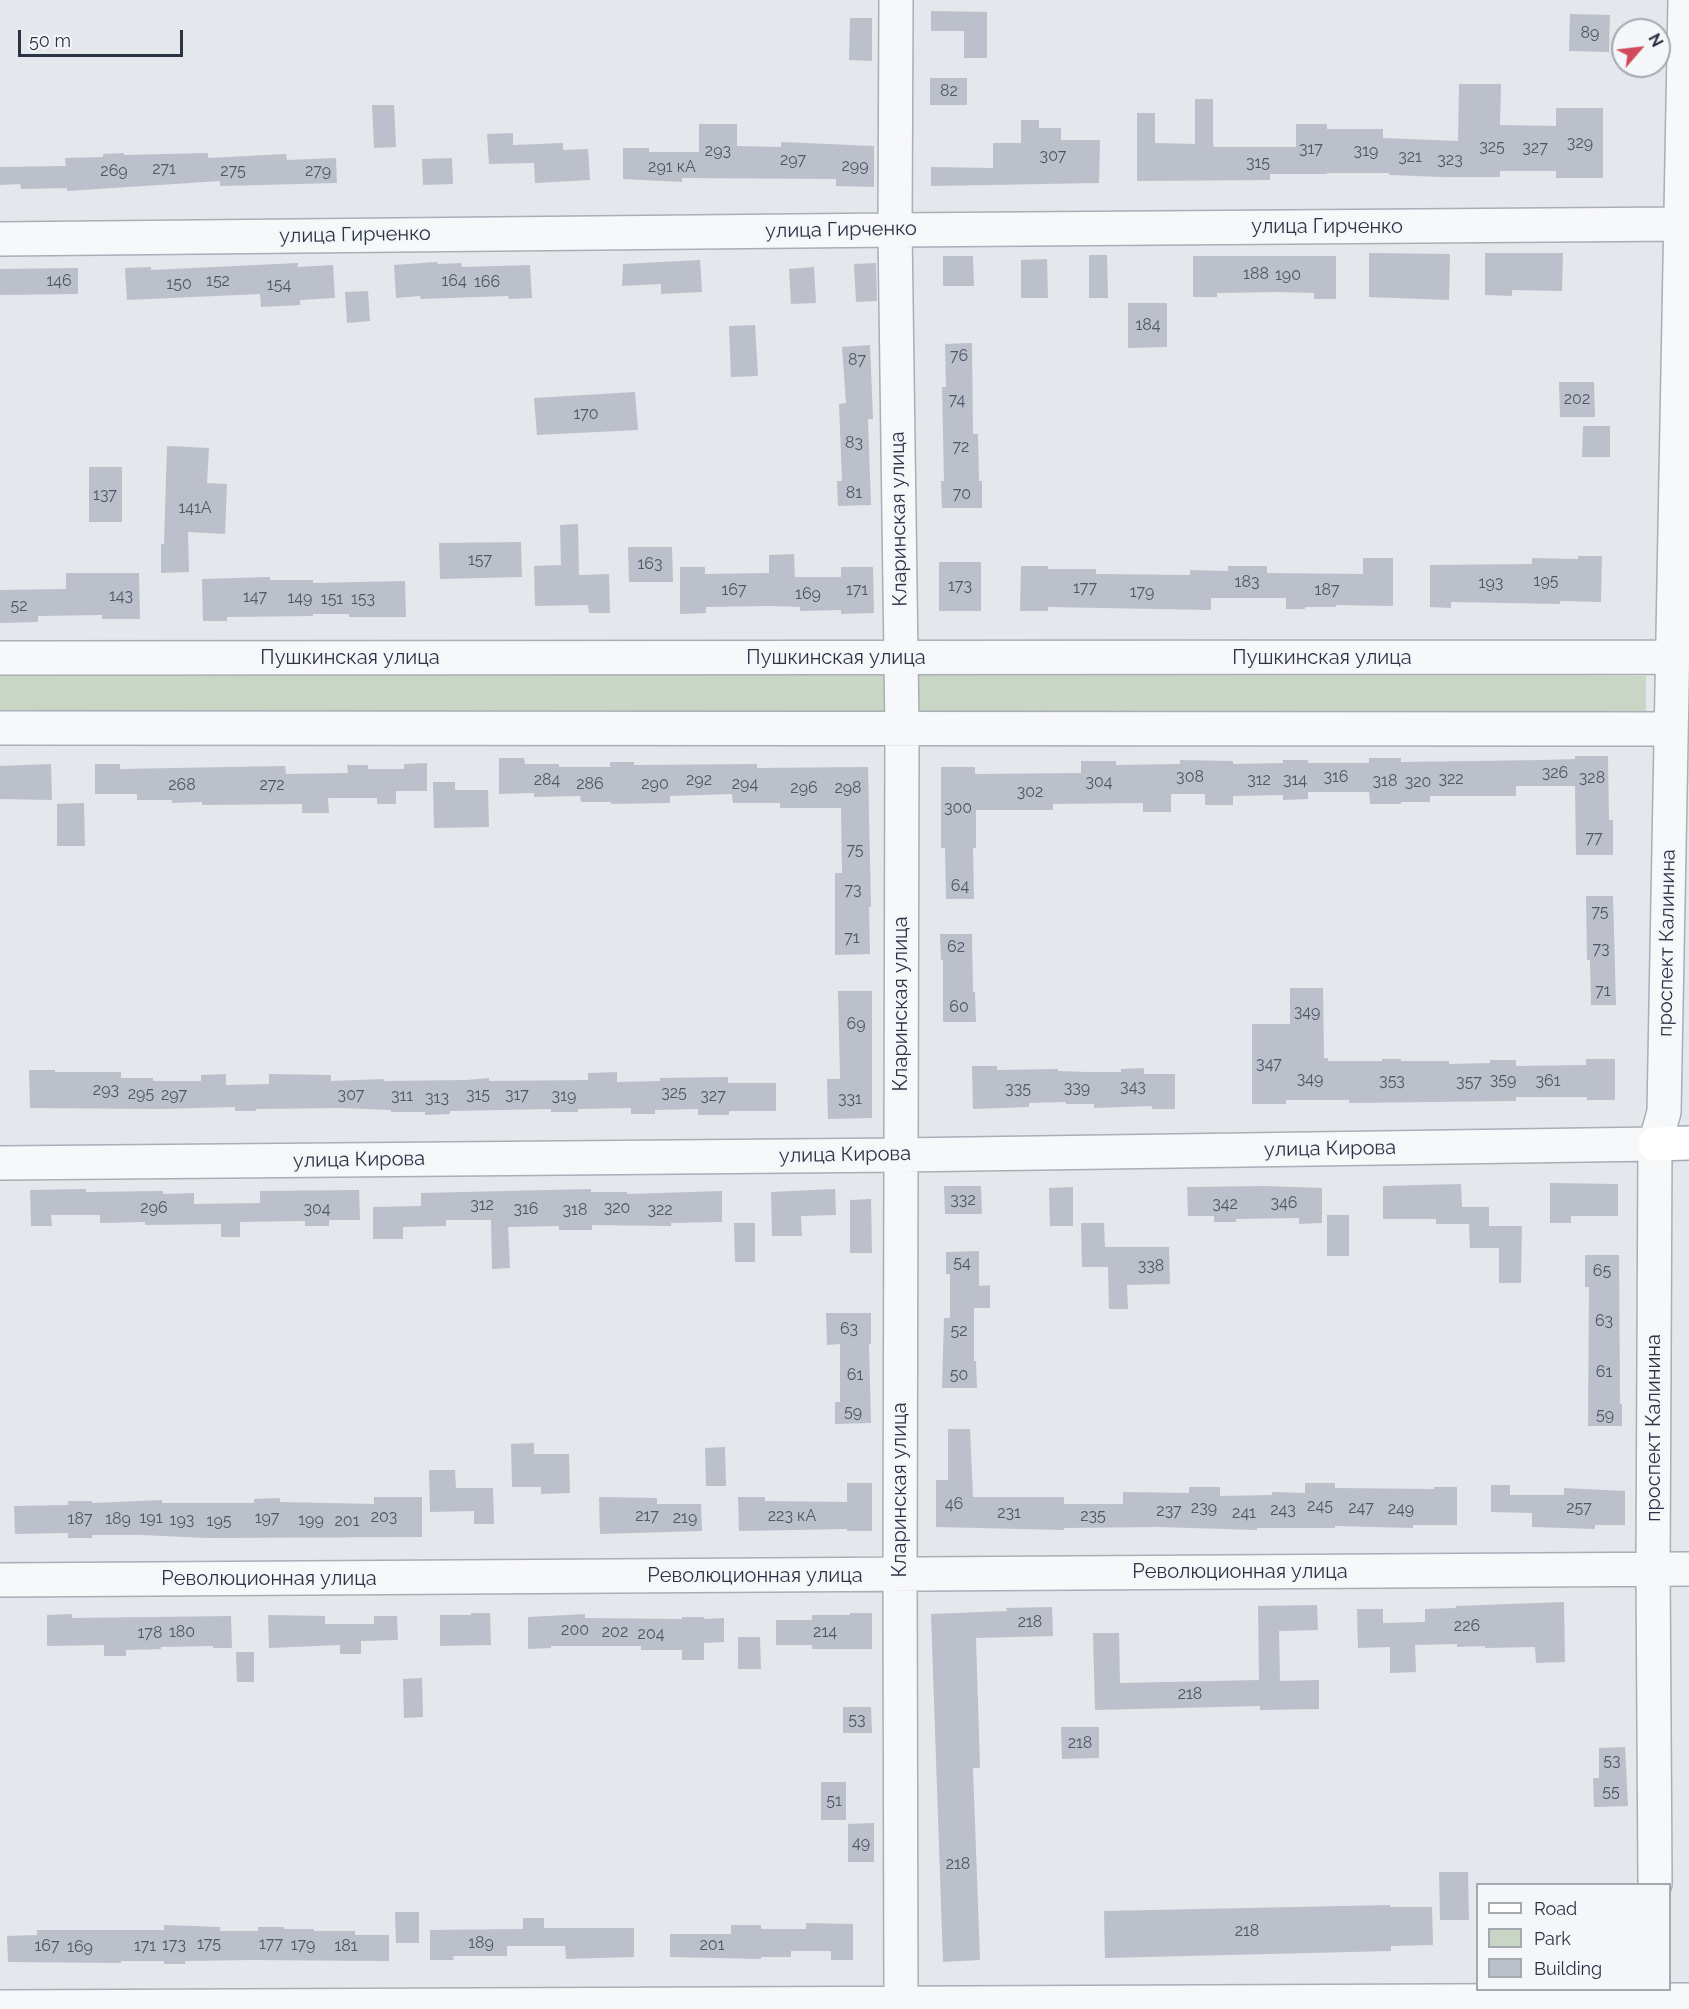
<!DOCTYPE html>
<html>
<head>
<meta charset="utf-8">
<style>
  body { margin:0 }
  #map { position:relative; width:1689px; height:2009px; overflow:hidden; background:#e4e7ec; font-family:Raleway,sans-serif }
  canvas { display:block }
  .legend { position:absolute; left:1476px; top:1883px; width:195px; height:108px; box-sizing:border-box; background:#f4f6f9; border:2px solid #a4a8b1; margin:0; padding:8px 10px; list-style:none; font-size:18px; color:#2b3445 }
  .legend li { display:flex; align-items:center; gap:12px; height:30px }
  .legend b { width:30px; border:2px solid #a4a8b1 }
  .north { position:absolute; left:1611px; top:18px; width:60px; height:60px; box-sizing:border-box; background:#f4f6f9; border:2px solid #a4a8b1; border-radius:50%; rotate:62deg; font-size:16px; font-weight:700; line-height:24px; text-align:center; color:#2b3445 }
  .north::after { content:''; display:block; margin:auto; width:21px; height:27px; background:#d1495b; clip-path:polygon(50% 0,100% 100%,50% 72%,0 100%) }
  .scale { position:absolute; left:18px; top:30px; width:165px; height:27px; box-sizing:border-box; border:3px solid #2b3445; border-top:0; padding-left:8px; font-size:18px; line-height:21px; white-space:nowrap; color:#2b3445; -webkit-text-stroke:4px #f4f6f9; paint-order:stroke }
</style>
</head>
<body>
<div id="map">
<canvas width="1689" height="2009"></canvas>
<ul class="legend">
<li><b style="height:8px;background:#fff"></b>Road</li>
<li><b style="height:16px;background:#c9d6c5"></b>Park</li>
<li><b style="height:16px;background:#bbc0ca"></b>Building</li>
</ul>
<div class="north">N</div>
<div class="scale">50 m</div>
</div>
<script>
const ctx = document.querySelector('canvas').getContext('2d');
ctx.lineJoin = 'round';
function fillPath(path, color) {
  ctx.fillStyle = color;
  ctx.fill(path, 'evenodd');
}
function toPath(rows) {
  const path = new Path2D();
  for (const r of rows) {
    path.moveTo(r[0], r[1]);
    for (let i = 2; i < r.length; i += 2) path.lineTo(r[i], r[i + 1]);
  }
  return path;
}
function stroke(path, color, width, dash) {
  ctx.strokeStyle = color;
  ctx.lineWidth = width;
  ctx.lineCap = dash ? 'butt' : 'round';
  ctx.setLineDash(dash || []);
  ctx.stroke(path);
}
function write(font, color, halo, rows, align = 'center') {
  ctx.font = font + ' Raleway,sans-serif';
  ctx.lineWidth = 5;
  ctx.setLineDash([]);
  ctx.textBaseline = 'middle';
  ctx.strokeStyle = halo;
  ctx.fillStyle = color;
  for (const [text, x, y, turn = 0] of rows) {
    ctx.save();
    ctx.translate(x, y);
    ctx.rotate((+turn || 0) * Math.PI / 180);
    ctx.textAlign = isNaN(turn) ? turn : align;
    if (halo) ctx.strokeText(text, 0, 0);
    ctx.fillText(text, 0, 0);
    ctx.restore();
  }
}
fillPath(toPath([
  [0,668,889,668,892,716,0,714],
  [919,668,1646,676,1646,718,918,711]
]), '#c9d6c5');
fillPath(toPath([
  [931,11,987,12,987,58,964,58,964,31,931,31],
  [1570,14,1610,15,1609,52,1569,51],
  [850,18,872,18,872,61,849,60],
  [930,78,967,78,967,105,930,105],
  [1459,84,1501,84,1500,125,1556,126,1556,108,1603,108,1603,178,1556,178,1556,171,1500,171,1500,177,1443,177,1389,175,1389,173,1327,173,1327,174,1270,174,1270,180,1137,181,1137,113,1155,113,1155,143,1195,144,1195,99,1213,99,1213,144,1214,147,1296,147,1296,124,1327,124,1327,129,1383,129,1383,138,1458,141],
  [372,105,394,105,396,147,374,148],
  [1021,120,1039,120,1039,128,1061,128,1061,140,1100,140,1099,183,931,186,931,167,993,168,993,143,1021,143],
  [699,124,737,124,737,146,781,147,781,142,874,146,874,187,836,186,836,179,682,178,682,182,623,179,623,148,649,148,649,152,699,152],
  [513,133,513,145,563,143,563,150,588,149,590,180,535,183,534,163,489,164,487,134],
  [124,153,124,155,208,153,208,158,286,154,287,160,336,158,337,183,220,186,220,181,67,191,67,188,21,189,20,184,0,185,0,167,66,166,65,158,103,157,103,154],
  [452,158,453,184,423,185,422,159],
  [1369,253,1450,254,1449,300,1369,297],
  [1485,253,1563,253,1562,291,1512,290,1512,296,1485,295],
  [1089,255,1107,255,1108,298,1089,298],
  [943,256,973,256,974,286,943,286],
  [1193,256,1336,256,1336,299,1314,299,1314,293,1278,292,1217,293,1217,297,1193,297],
  [1047,259,1048,298,1021,298,1021,260],
  [700,260,702,292,661,294,661,284,622,286,623,264],
  [437,262,438,264,461,263,462,267,530,265,532,298,509,299,508,296,477,297,421,299,420,296,396,298,394,265],
  [298,263,298,267,333,265,335,298,300,300,300,305,261,307,260,294,127,300,125,268,151,267,151,270],
  [876,263,877,301,856,302,854,264],
  [814,267,816,303,791,304,789,269],
  [78,268,78,294,0,295,0,269],
  [368,291,370,321,347,323,345,292],
  [1128,303,1167,303,1167,347,1128,348],
  [755,325,758,376,731,377,729,326],
  [972,343,973,434,978,434,979,481,982,481,982,508,942,508,941,481,944,481,942,387,946,387,945,344],
  [870,345,873,419,868,419,871,505,838,506,837,481,842,481,839,404,846,403,842,347],
  [1559,382,1594,382,1595,417,1560,417],
  [635,392,638,430,537,435,534,398],
  [1583,426,1610,426,1610,457,1582,457],
  [167,446,209,448,207,483,227,484,225,534,188,532,189,572,161,573,161,544,164,544],
  [89,467,122,467,122,522,89,522],
  [578,524,579,575,609,574,610,613,589,613,588,605,535,606,534,566,561,565,560,525],
  [521,542,522,577,440,579,439,543],
  [628,547,672,547,673,582,629,582],
  [794,554,795,577,841,577,841,567,873,567,874,613,841,614,841,610,800,611,800,607,770,606,706,607,706,613,680,614,680,567,705,567,705,574,769,573,769,555],
  [1578,556,1602,556,1601,602,1560,601,1560,604,1451,602,1451,608,1430,607,1430,565,1532,564,1532,558,1578,559],
  [1363,558,1393,558,1393,606,1336,605,1336,607,1305,607,1305,609,1286,609,1286,598,1211,598,1211,610,1048,607,1048,611,1020,611,1021,566,1048,566,1048,569,1096,569,1096,574,1190,575,1190,570,1228,571,1228,566,1267,566,1267,573,1363,574],
  [939,562,981,562,981,611,939,611],
  [66,573,139,573,140,619,102,619,102,615,38,616,38,622,0,623,0,590,66,589],
  [270,577,270,580,313,580,313,583,405,581,406,617,349,617,349,614,313,614,313,616,227,617,227,621,203,621,202,579],
  [1575,756,1608,756,1609,820,1613,820,1613,855,1576,855,1575,786,1516,786,1516,796,1430,796,1430,802,1401,802,1401,804,1370,804,1369,792,1308,792,1308,799,1283,800,1283,795,1233,796,1233,805,1205,805,1205,794,1171,794,1171,812,1143,812,1143,803,1053,804,1053,810,976,810,976,848,973,848,974,899,946,899,945,848,941,848,941,767,975,767,975,774,1081,773,1081,761,1116,761,1116,765,1180,764,1180,760,1233,761,1233,764,1283,763,1283,760,1308,760,1308,763,1369,763,1369,758,1401,758,1401,762,1544,760,1575,759],
  [499,758,524,758,525,764,559,764,559,767,610,767,610,762,634,762,634,765,757,764,757,768,868,767,871,907,869,907,870,954,835,955,835,873,842,873,841,808,780,808,780,803,733,803,732,794,670,796,670,803,611,804,611,802,581,802,580,796,534,797,534,793,499,794],
  [427,763,427,791,396,791,396,804,377,804,377,798,328,798,329,813,302,813,302,804,202,805,202,802,172,803,172,800,137,800,137,794,95,794,95,764,120,764,120,769,285,766,286,774,348,773,347,765,368,765,368,769,404,769,404,764],
  [51,764,52,800,0,799,0,766],
  [433,782,455,782,455,790,488,790,489,827,434,828],
  [84,803,85,846,57,846,57,804],
  [1586,896,1613,896,1616,1005,1591,1005,1590,960,1587,960],
  [940,934,972,934,973,992,975,992,976,1022,943,1022,943,960,941,960],
  [1290,988,1323,988,1324,1058,1328,1058,1328,1061,1382,1061,1382,1059,1401,1059,1401,1061,1449,1061,1449,1064,1490,1063,1490,1060,1516,1060,1516,1066,1586,1065,1586,1059,1615,1059,1615,1100,1587,1100,1587,1097,1516,1097,1516,1101,1349,1103,1349,1100,1286,1100,1286,1104,1252,1104,1252,1024,1290,1024],
  [838,991,872,991,872,1118,828,1119,827,1079,840,1079],
  [972,1066,997,1066,997,1070,1058,1069,1058,1071,1087,1072,1121,1072,1121,1069,1144,1068,1144,1074,1175,1074,1175,1109,1152,1109,1152,1106,1094,1108,1094,1104,1066,1104,1066,1102,1029,1103,1029,1107,973,1109],
  [29,1070,55,1070,55,1072,121,1072,121,1078,153,1078,153,1081,201,1081,201,1075,226,1074,226,1085,269,1084,269,1074,331,1075,331,1081,384,1079,384,1081,466,1080,489,1078,489,1081,588,1080,588,1073,617,1072,617,1082,660,1081,660,1078,728,1077,728,1083,776,1083,776,1111,729,1111,729,1115,698,1115,698,1109,655,1110,655,1114,631,1114,631,1108,578,1109,578,1112,551,1112,551,1109,450,1111,450,1114,425,1115,425,1112,391,1112,391,1110,341,1108,256,1109,256,1111,235,1111,235,1107,160,1109,30,1108],
  [1550,1183,1618,1184,1618,1216,1571,1216,1571,1223,1550,1223],
  [1461,1184,1462,1207,1489,1207,1489,1226,1522,1226,1521,1283,1499,1283,1499,1248,1470,1248,1469,1224,1436,1224,1436,1219,1383,1219,1383,1186],
  [944,1186,981,1186,982,1214,945,1214],
  [1265,1186,1322,1188,1322,1223,1299,1224,1299,1218,1236,1219,1236,1222,1214,1222,1214,1216,1188,1216,1187,1187],
  [1073,1187,1073,1226,1050,1226,1049,1188],
  [86,1189,86,1192,163,1191,163,1194,194,1193,194,1204,260,1203,260,1191,359,1190,360,1220,329,1220,329,1226,305,1226,305,1221,240,1222,240,1237,221,1237,221,1224,145,1225,145,1222,100,1223,100,1215,51,1215,52,1226,31,1226,30,1190],
  [591,1189,591,1192,627,1192,627,1194,722,1191,722,1222,671,1223,671,1226,592,1225,592,1230,559,1230,559,1226,508,1227,510,1268,492,1269,491,1220,446,1220,446,1226,403,1227,403,1239,373,1239,373,1207,421,1206,421,1193],
  [835,1189,836,1215,801,1216,802,1236,772,1236,771,1192],
  [871,1199,872,1253,850,1253,850,1200],
  [1327,1215,1349,1215,1349,1256,1327,1256],
  [734,1223,755,1223,755,1262,735,1262],
  [1081,1223,1104,1223,1105,1247,1169,1247,1170,1284,1127,1285,1128,1309,1109,1309,1108,1267,1082,1267],
  [979,1251,979,1286,990,1285,990,1308,974,1308,974,1361,976,1361,977,1388,942,1388,944,1318,950,1318,950,1274,946,1274,946,1252],
  [1585,1255,1619,1255,1620,1404,1622,1404,1622,1426,1588,1426,1589,1287,1585,1287],
  [826,1313,871,1313,871,1344,869,1344,871,1423,835,1424,835,1402,840,1402,840,1344,827,1345],
  [948,1429,970,1429,973,1497,1064,1497,1064,1504,1123,1504,1123,1492,1189,1493,1189,1487,1220,1487,1220,1496,1272,1495,1272,1492,1305,1493,1305,1483,1335,1483,1335,1488,1434,1489,1434,1487,1457,1487,1457,1525,1413,1525,1413,1528,1335,1526,1335,1528,1257,1528,1257,1530,1159,1527,1064,1528,1064,1530,936,1527,936,1480,948,1480],
  [534,1443,534,1454,569,1454,570,1493,541,1494,541,1487,512,1487,511,1444],
  [725,1447,726,1486,706,1486,705,1448],
  [429,1470,455,1470,456,1488,493,1488,494,1524,474,1524,474,1511,430,1512],
  [847,1483,872,1483,872,1531,847,1531,847,1529,739,1531,738,1497,765,1497,765,1501,847,1502],
  [1491,1485,1510,1485,1510,1495,1564,1495,1564,1488,1625,1491,1625,1525,1595,1525,1595,1529,1532,1527,1532,1513,1491,1512],
  [374,1497,422,1497,422,1537,208,1538,141,1535,92,1535,92,1538,68,1538,68,1533,15,1534,14,1506,68,1505,68,1501,92,1501,92,1503,162,1500,162,1503,254,1503,254,1499,280,1498,280,1502,374,1504],
  [599,1497,657,1498,657,1504,701,1504,702,1531,600,1534],
  [1564,1602,1565,1662,1536,1663,1535,1647,1485,1648,1485,1646,1457,1647,1457,1644,1415,1645,1416,1672,1390,1673,1390,1647,1358,1648,1357,1609,1383,1609,1383,1623,1425,1622,1425,1609,1456,1608,1456,1606],
  [1317,1605,1318,1630,1279,1631,1280,1681,1319,1680,1319,1709,1260,1710,1260,1706,1095,1710,1093,1633,1119,1633,1120,1683,1259,1680,1258,1606],
  [1052,1607,1053,1636,976,1638,980,1768,973,1768,980,1960,943,1962,931,1614,1007,1611,1006,1608],
  [471,1613,490,1613,491,1645,440,1646,440,1615,471,1615],
  [850,1613,872,1613,872,1649,812,1649,812,1645,776,1645,776,1620,812,1620,812,1615,850,1615],
  [72,1614,72,1618,231,1616,232,1648,213,1648,213,1646,161,1647,161,1649,126,1650,126,1656,104,1656,104,1645,47,1646,47,1615],
  [585,1614,585,1618,682,1619,682,1617,704,1617,704,1619,724,1618,724,1642,704,1643,704,1660,682,1660,682,1650,641,1650,641,1646,551,1646,551,1648,528,1649,528,1617],
  [268,1615,325,1616,325,1624,374,1624,374,1616,397,1616,398,1640,361,1641,361,1654,340,1654,340,1645,269,1648],
  [738,1637,760,1637,761,1669,738,1669],
  [236,1652,254,1652,254,1682,237,1682],
  [422,1678,423,1717,404,1718,403,1679],
  [843,1707,871,1707,872,1733,843,1733],
  [1061,1727,1099,1727,1099,1758,1062,1759],
  [1625,1747,1628,1806,1594,1807,1593,1778,1599,1778,1599,1748],
  [821,1782,846,1782,846,1820,821,1820],
  [874,1823,874,1862,848,1862,848,1824],
  [1439,1872,1468,1872,1469,1920,1440,1920],
  [1390,1905,1390,1907,1432,1907,1433,1945,1391,1946,1391,1951,1105,1958,1104,1911],
  [395,1912,419,1912,419,1943,396,1943],
  [523,1918,544,1918,544,1928,634,1928,634,1957,566,1959,565,1946,507,1946,507,1956,453,1956,454,1960,430,1960,430,1930,523,1929],
  [806,1923,853,1924,853,1960,831,1960,831,1951,791,1951,791,1957,761,1957,761,1959,670,1957,670,1934,731,1934,731,1925,761,1925,761,1929,806,1929],
  [164,1925,220,1927,220,1931,258,1931,258,1927,284,1927,284,1929,314,1929,314,1931,355,1931,355,1935,389,1935,389,1961,251,1960,185,1961,185,1964,164,1964,164,1961,121,1961,121,1963,8,1962,7,1936,37,1935,37,1930,164,1930]
]), '#bbc0ca');
const minor = toPath([
  [896,0,895,230,902,729,900,1575,901,2009],
  [0,239,895,230,1681,224],
  [0,658,1672,657],
  [0,728,1671,729],
  [0,1163,901,1155,1655,1144],
  [0,1580,1689,1569],
  [1655,1884,1653,1569,1655,1144,1664,1112,1685,0],
  [0,2007,1689,2000]
]);
const major = toPath([
  [1655,1144,1689,1143]
]);
stroke(minor, '#a9aeb7', 36);
stroke(major, '#a3abb8', 36);
stroke(minor, '#f7f8fa', 33);
stroke(major, '#fff', 33);
write('16px', '#4f5766', null, [
  ["89",1590,33],
  ["82",949,91],
  ["329",1580,143],
  ["325",1492,147],
  ["327",1535,148],
  ["317",1311,149],
  ["293",718,151],
  ["319",1366,151],
  ["307",1053,156],
  ["321",1410,157],
  ["297",793,160],
  ["323",1450,160],
  ["315",1258,163],
  ["299",855,166],
  ["291 кА",672,167],
  ["271",164,169],
  ["269",114,171],
  ["275",233,171],
  ["279",318,171],
  ["188",1256,274],
  ["190",1288,275],
  ["146",59,281],
  ["152",218,281],
  ["164",454,281],
  ["166",487,282],
  ["150",179,284],
  ["154",279,285],
  ["184",1148,325],
  ["76",959,356],
  ["87",857,360],
  ["202",1577,399],
  ["74",957,400],
  ["170",586,414],
  ["83",854,443],
  ["72",961,447],
  ["81",854,493],
  ["70",962,494],
  ["137",105,495],
  ["141А",195,508],
  ["157",480,560],
  ["163",650,564],
  ["195",1546,581],
  ["183",1247,582],
  ["193",1491,583],
  ["173",960,586],
  ["177",1085,588],
  ["167",734,590],
  ["171",857,590],
  ["187",1327,590],
  ["179",1142,592],
  ["169",808,594],
  ["143",121,596],
  ["147",255,597],
  ["149",300,598],
  ["151",332,599],
  ["153",363,599],
  ["52",19,606],
  ["326",1555,773],
  ["308",1190,777],
  ["316",1336,777],
  ["328",1592,778],
  ["322",1451,779],
  ["284",547,780],
  ["292",699,780],
  ["312",1259,780],
  ["314",1295,780],
  ["318",1385,781],
  ["304",1099,782],
  ["320",1418,782],
  ["286",590,784],
  ["290",655,784],
  ["294",745,784],
  ["268",182,785],
  ["272",272,785],
  ["296",804,788],
  ["298",848,788],
  ["302",1030,792],
  ["300",958,808],
  ["77",1594,838],
  ["75",855,850],
  ["64",960,886],
  ["73",853,890],
  ["75",1600,912],
  ["71",852,938],
  ["62",956,947],
  ["73",1601,949],
  ["71",1603,991],
  ["60",959,1007],
  ["349",1307,1012],
  ["69",856,1024],
  ["347",1269,1064],
  ["349",1310,1079],
  ["359",1503,1080],
  ["353",1392,1081],
  ["361",1548,1081],
  ["357",1469,1082],
  ["343",1133,1087],
  ["339",1077,1088],
  ["335",1018,1089],
  ["293",106,1090],
  ["325",674,1093],
  ["295",141,1094],
  ["297",174,1095],
  ["307",351,1095],
  ["315",478,1095],
  ["317",517,1095],
  ["311",402,1096],
  ["319",564,1096],
  ["327",713,1096],
  ["313",437,1098],
  ["331",850,1099],
  ["332",963,1200],
  ["346",1284,1203],
  ["342",1225,1204],
  ["312",482,1205],
  ["296",154,1208],
  ["320",617,1208],
  ["304",317,1209],
  ["316",526,1209],
  ["318",575,1210],
  ["322",660,1210],
  ["54",962,1263],
  ["338",1151,1266],
  ["65",1602,1271],
  ["63",1604,1321],
  ["63",849,1329],
  ["52",959,1331],
  ["61",1604,1372],
  ["61",855,1375],
  ["50",959,1375],
  ["59",853,1412],
  ["59",1605,1415],
  ["46",954,1504],
  ["245",1320,1506],
  ["239",1204,1508],
  ["247",1361,1508],
  ["257",1579,1508],
  ["249",1401,1509],
  ["243",1283,1510],
  ["237",1169,1511],
  ["231",1009,1513],
  ["241",1244,1513],
  ["217",647,1516],
  ["223 кА",792,1516],
  ["235",1093,1516],
  ["203",384,1517],
  ["191",151,1518],
  ["197",267,1518],
  ["219",685,1518],
  ["187",80,1519],
  ["189",118,1519],
  ["193",182,1520],
  ["199",311,1520],
  ["195",219,1521],
  ["201",347,1521],
  ["218",1030,1622],
  ["226",1467,1626],
  ["200",575,1630],
  ["180",182,1632],
  ["202",615,1632],
  ["214",825,1632],
  ["178",150,1633],
  ["204",651,1634],
  ["218",1190,1694],
  ["53",857,1720],
  ["218",1080,1743],
  ["53",1612,1761],
  ["55",1611,1792],
  ["51",834,1801],
  ["49",861,1843],
  ["218",958,1864],
  ["218",1247,1931],
  ["189",481,1943],
  ["175",209,1944],
  ["177",271,1944],
  ["173",174,1945],
  ["179",303,1945],
  ["201",712,1945],
  ["167",47,1946],
  ["171",145,1946],
  ["181",346,1946],
  ["169",80,1947]
]);
write('20px', '#2b3445', '#f4f6f9', [
  ["улица Гирченко",1327,227],
  ["улица Гирченко",841,230,-1],
  ["улица Гирченко",355,235,-1],
  ["Кларинская улица",899,519,-91],
  ["Пушкинская улица",350,658],
  ["Пушкинская улица",836,658],
  ["Пушкинская улица",1322,658],
  ["проспект Калинина",1667,943,-89],
  ["Кларинская улица",901,1004,-90],
  ["улица Кирова",1330,1149,-1],
  ["улица Кирова",845,1155,-1],
  ["улица Кирова",359,1160,-1],
  ["проспект Калинина",1654,1428,-90],
  ["Кларинская улица",900,1490,-90],
  ["Революционная улица",1240,1572],
  ["Революционная улица",755,1576],
  ["Революционная улица",269,1579]
]);
</script>
</body>
</html>
